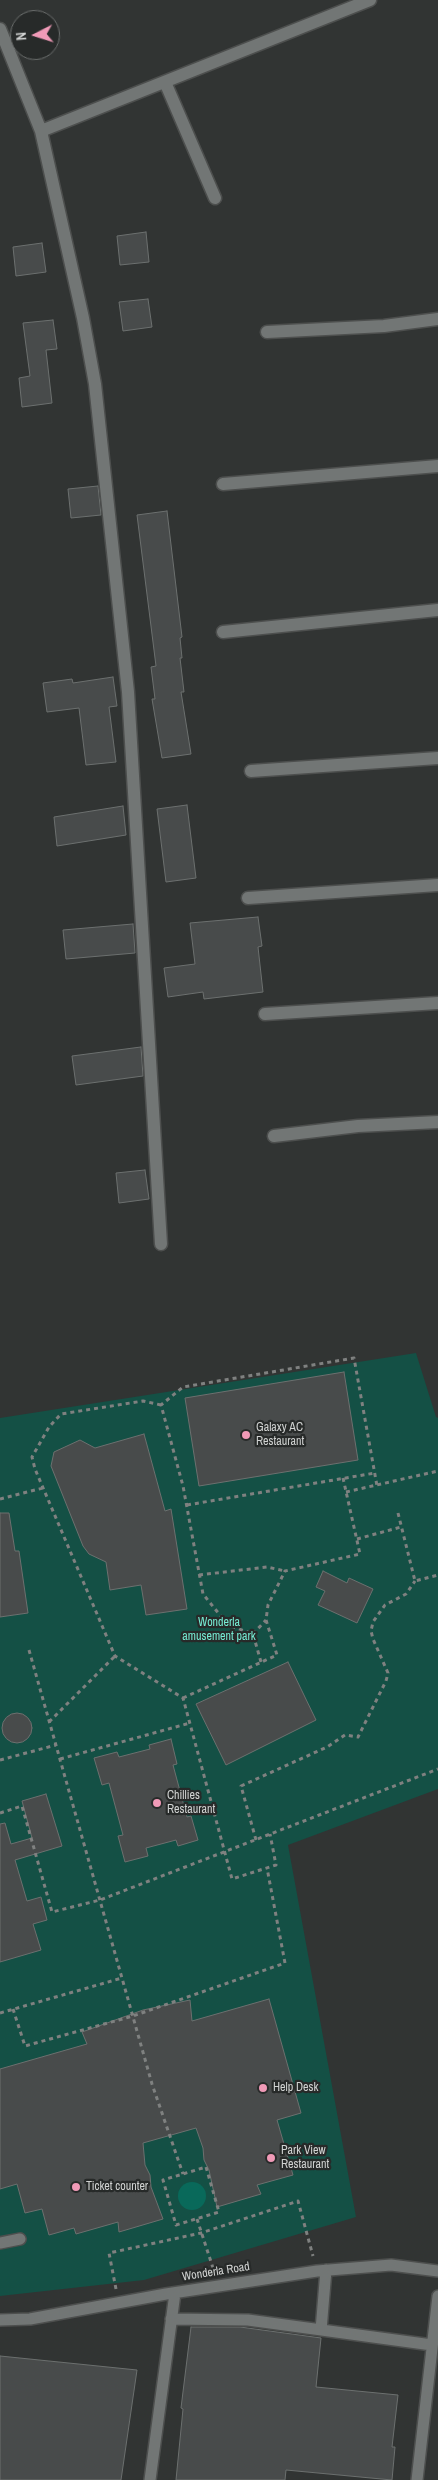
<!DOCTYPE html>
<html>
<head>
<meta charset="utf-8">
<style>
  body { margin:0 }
  #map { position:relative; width:438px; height:2480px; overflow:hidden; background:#313433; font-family:"Archivo Narrow",sans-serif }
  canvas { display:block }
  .north { position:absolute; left:10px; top:10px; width:50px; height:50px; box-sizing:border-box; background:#272a29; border:1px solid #6b6e6d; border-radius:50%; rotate:265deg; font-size:14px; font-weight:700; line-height:20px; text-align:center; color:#d1d3d2 }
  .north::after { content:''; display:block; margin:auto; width:18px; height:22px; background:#f09ab7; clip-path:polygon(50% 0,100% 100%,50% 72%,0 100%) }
</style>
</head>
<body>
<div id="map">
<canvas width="438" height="2480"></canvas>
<div class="north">N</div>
</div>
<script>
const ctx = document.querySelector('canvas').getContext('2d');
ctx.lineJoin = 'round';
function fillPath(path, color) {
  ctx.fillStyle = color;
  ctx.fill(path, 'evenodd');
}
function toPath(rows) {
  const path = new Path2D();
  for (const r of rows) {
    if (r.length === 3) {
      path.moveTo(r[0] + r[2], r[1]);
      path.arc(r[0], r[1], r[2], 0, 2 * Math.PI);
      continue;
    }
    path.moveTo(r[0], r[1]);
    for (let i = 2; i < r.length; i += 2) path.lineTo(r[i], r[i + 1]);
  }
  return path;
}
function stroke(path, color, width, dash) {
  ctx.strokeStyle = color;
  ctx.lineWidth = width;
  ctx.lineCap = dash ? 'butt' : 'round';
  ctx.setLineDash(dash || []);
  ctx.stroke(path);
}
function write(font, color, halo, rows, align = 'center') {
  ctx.font = font + ' "Archivo Narrow",sans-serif';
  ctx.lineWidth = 4.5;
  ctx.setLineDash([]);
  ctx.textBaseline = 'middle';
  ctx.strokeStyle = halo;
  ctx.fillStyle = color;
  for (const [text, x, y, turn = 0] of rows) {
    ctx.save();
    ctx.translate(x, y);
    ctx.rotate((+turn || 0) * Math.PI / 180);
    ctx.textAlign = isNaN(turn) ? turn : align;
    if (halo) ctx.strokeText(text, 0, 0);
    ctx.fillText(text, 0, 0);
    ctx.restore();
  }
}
fillPath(toPath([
  [416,1353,436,1417,438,1418,438,1789,288,1845,356,2217,144,2280,0,2296,0,1418]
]), '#145045');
fillPath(toPath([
  [192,2196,14]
]), '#09695a');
const building = toPath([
  [146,232,149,262,120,265,117,236,146,232],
  [42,243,46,272,16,276,13,247,42,243],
  [148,299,152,327,123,331,119,302,148,299],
  [53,320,57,349,46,350,52,403,22,407,19,378,30,376,23,323,53,320],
  [98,486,101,515,71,518,68,489,98,486],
  [167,511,182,637,180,638,182,658,180,658,184,692,181,692,191,754,162,758,152,699,155,699,151,667,156,666,137,515,167,511],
  [113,677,117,706,109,707,116,762,86,765,79,708,47,712,43,683,72,679,73,683,113,677],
  [187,805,196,878,166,882,157,809,187,805],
  [123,806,126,835,57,846,54,817,123,806],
  [258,917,262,946,258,947,263,992,204,999,203,992,168,997,164,968,195,964,190,923,258,917],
  [133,924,135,953,66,959,63,930,133,924],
  [141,1047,143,1076,76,1085,72,1056,141,1047],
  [145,1170,149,1199,119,1203,116,1173,145,1170],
  [344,1372,358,1460,199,1486,185,1398,344,1372],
  [144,1434,165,1511,171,1509,187,1609,146,1615,141,1585,110,1590,106,1562,89,1554,83,1546,51,1466,54,1452,80,1440,95,1448,144,1434],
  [0,1513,9,1513,15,1551,19,1551,28,1613,0,1617,0,1513],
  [323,1571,347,1583,349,1578,373,1589,357,1623,318,1605,325,1591,316,1587,323,1571],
  [288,1662,316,1720,226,1765,196,1704,288,1662],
  [17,1728,15],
  [171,1739,177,1764,173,1765,187,1817,191,1816,198,1840,178,1846,176,1840,146,1848,148,1856,125,1862,118,1836,123,1835,109,1783,102,1785,94,1758,117,1752,119,1757,150,1749,149,1745,171,1739],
  [46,1794,62,1846,15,1860,27,1901,41,1897,47,1920,33,1924,41,1950,0,1962,0,1824,5,1823,11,1844,32,1838,22,1801,46,1794],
  [269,1999,301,2113,277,2120,293,2175,257,2185,261,2194,217,2207,209,2170,204,2160,203,2148,196,2128,143,2143,145,2165,150,2175,151,2187,163,2219,119,2232,118,2222,76,2234,74,2228,49,2235,42,2209,25,2213,17,2184,0,2189,0,2069,87,2044,82,2032,143,2010,190,2000,192,2021,269,1999],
  [191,2327,240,2327,321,2338,316,2387,398,2395,392,2447,395,2447,392,2480,286,2470,285,2480,176,2480,183,2409,181,2408,191,2327],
  [0,2356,137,2370,121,2480,0,2480,0,2356]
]);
fillPath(building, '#484b4b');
stroke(building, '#6c706f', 1);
const lane = toPath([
  [0,2243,20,2239],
  [171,2319,248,2320,432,2345],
  [0,2320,30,2319,166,2294,317,2271,391,2265,438,2271],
  [321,2330,326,2270],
  [150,2480,175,2293],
  [417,2480,438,2296]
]);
const street = toPath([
  [0,29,41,131,83,318,95,384,128,692,161,1244],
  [165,82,215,198],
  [41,131,370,0],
  [267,332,384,326,438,319],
  [223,484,438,466],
  [223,632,438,610],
  [251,771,438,758],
  [248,898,438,885],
  [265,1014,438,1003],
  [274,1136,358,1126,438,1122]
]);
stroke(lane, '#4d4f4e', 14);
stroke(street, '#4d4f4e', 15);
stroke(toPath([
  [161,1405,143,1401,61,1414,49,1427,32,1457,35,1469,115,1656,183,1698,232,1879,276,1865,270,1834],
  [346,1492,438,1471],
  [0,1499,43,1488],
  [187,1505,375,1473],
  [398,1513,415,1581,438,1575],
  [357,1539,401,1527],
  [199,1575,267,1567,285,1571],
  [253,1634,266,1620],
  [29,1650,152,2084,183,2174],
  [261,1662,253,1634,228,1625,203,1594,183,1486,161,1405,183,1387,354,1358,377,1486],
  [183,1698,277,1655,266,1620,268,1605,285,1571,360,1554,343,1478],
  [49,1722,115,1656],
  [60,1759,190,1723],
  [0,1760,56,1745],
  [0,1813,22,1806,52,1912,100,1900,438,1769],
  [256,1840,241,1786,327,1747,345,1735,358,1737,386,1681,388,1673,373,1639,371,1631,373,1622,385,1605,406,1594,415,1581],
  [13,2009,25,2046,133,2016,285,1963,267,1868],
  [0,2013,122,1978],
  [206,2167,219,2212,176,2225,163,2180,206,2167],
  [197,2219,214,2271],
  [116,2289,109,2253,201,2233,298,2201,313,2256]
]), '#7f8180', 3, [4, 4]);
stroke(lane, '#727675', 11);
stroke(street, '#727675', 12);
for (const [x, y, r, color] of [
  [246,1435,5,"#f09ab7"],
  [157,1803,5,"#f09ab7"],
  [263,2088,5,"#f09ab7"],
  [271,2158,5,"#f09ab7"],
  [76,2187,5,"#f09ab7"]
]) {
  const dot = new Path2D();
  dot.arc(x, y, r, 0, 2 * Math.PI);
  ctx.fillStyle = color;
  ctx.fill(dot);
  stroke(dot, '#272a29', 2);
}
write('12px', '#d1d3d2', '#272a29', [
  ["Galaxy AC",256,1428],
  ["Restaurant",256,1442],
  ["Chillies",167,1796],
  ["Restaurant",167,1810],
  ["Help Desk",273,2088],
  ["Park View",281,2151],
  ["Restaurant",281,2165],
  ["Ticket counter",86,2187]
], 'left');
write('12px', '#76ecd4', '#272a29', [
  ["Wonderla",219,1623],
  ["amusement park",219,1637]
]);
write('12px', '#d1d3d2', '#272a29', [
  ["Wonderla Road",216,2272,-9]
]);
</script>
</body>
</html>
